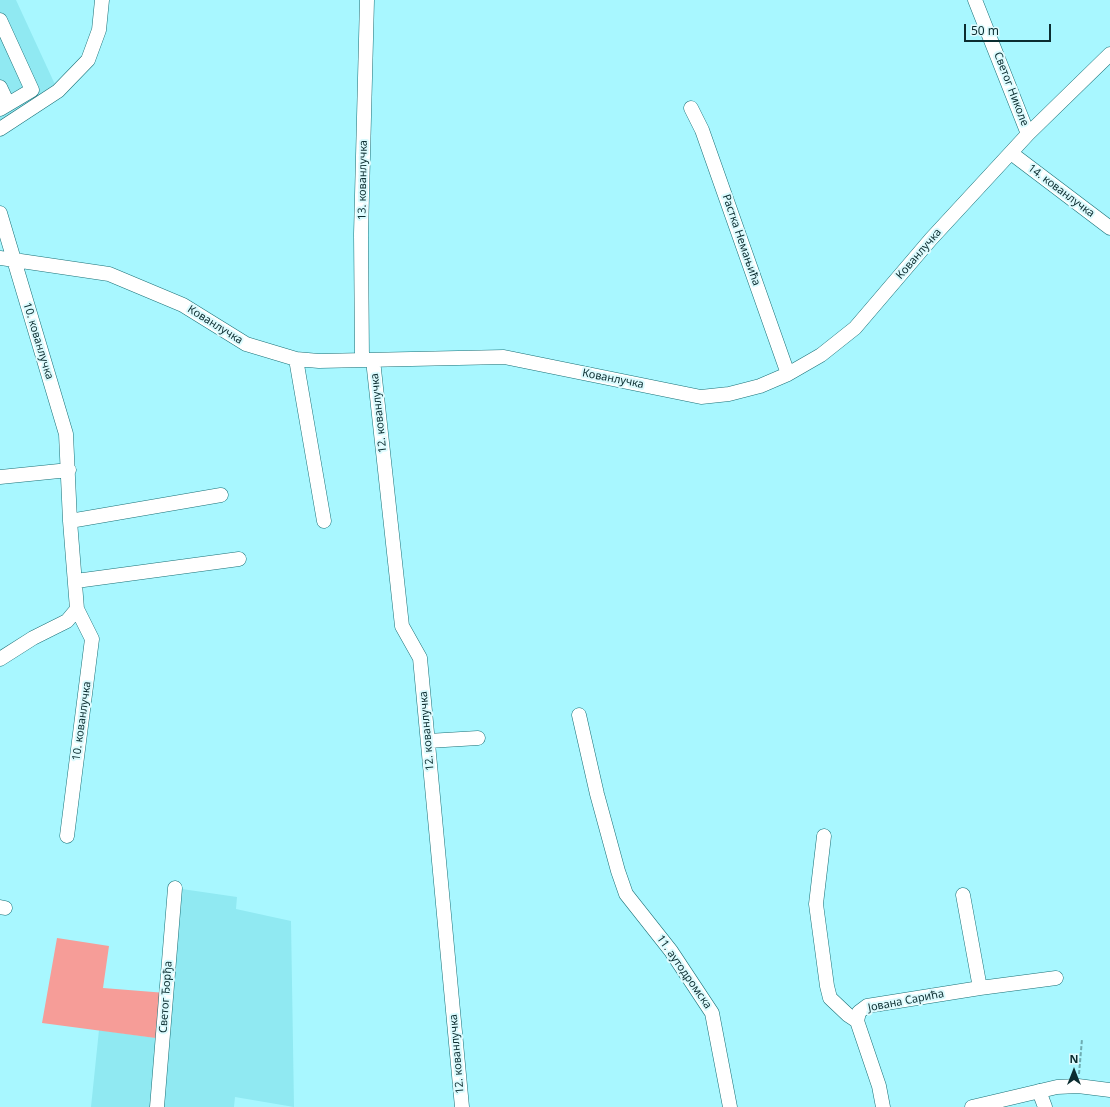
<!DOCTYPE html>
<html>
<head>
<meta charset="utf-8">
<style>
  body { margin:0 }
  #map { position:relative; width:1110px; height:1107px; overflow:hidden; background:#a8f7ff; font-family:"Noto Sans",sans-serif }
  canvas { display:block }
  .north { position:absolute; left:1054px; top:1051px; width:40px; height:40px; -webkit-text-stroke:3px #ddfbfe; paint-order:stroke; rotate:0deg; font-size:11px; font-weight:700; line-height:16px; text-align:center; color:#0b2d30 }
  .north::after { content:''; display:block; margin:auto; width:14px; height:18px; background:#0b2d30; clip-path:polygon(50% 0,100% 100%,50% 72%,0 100%) }
  .scale { position:absolute; left:964px; top:24px; width:87px; height:18px; box-sizing:border-box; border:2px solid #0b2d30; border-top:0; padding-left:5px; font-size:12px; line-height:14px; white-space:nowrap; color:#0b2d30; -webkit-text-stroke:3px #ddfbfe; paint-order:stroke }
</style>
</head>
<body>
<div id="map">
<canvas width="1110" height="1107"></canvas>
<div class="north">N</div>
<div class="scale">50 m</div>
</div>
<script>
const ctx = document.querySelector('canvas').getContext('2d');
ctx.lineJoin = 'round';
function fillPath(path, color) {
  ctx.fillStyle = color;
  ctx.fill(path, 'evenodd');
}
function toPath(rows) {
  const path = new Path2D();
  for (const r of rows) {
    path.moveTo(r[0], r[1]);
    for (let i = 2; i < r.length; i += 2) path.lineTo(r[i], r[i + 1]);
  }
  return path;
}
function stroke(path, color, width, dash) {
  ctx.strokeStyle = color;
  ctx.lineWidth = width;
  ctx.lineCap = dash ? 'butt' : 'round';
  ctx.setLineDash(dash || []);
  ctx.stroke(path);
}
function write(font, color, halo, rows, align = 'center') {
  ctx.font = font + ' "Noto Sans",sans-serif';
  ctx.lineWidth = 4;
  ctx.setLineDash([]);
  ctx.textBaseline = 'middle';
  ctx.strokeStyle = halo;
  ctx.fillStyle = color;
  for (const [text, x, y, turn = 0] of rows) {
    ctx.save();
    ctx.translate(x, y);
    ctx.rotate((+turn || 0) * Math.PI / 180);
    ctx.textAlign = isNaN(turn) ? turn : align;
    if (halo) ctx.strokeText(text, 0, 0);
    ctx.fillText(text, 0, 0);
    ctx.restore();
  }
}
fillPath(toPath([
  [0,0,16,0,58,91,0,129],
  [175,888,237,897,236,909,291,921,294,1107,235,1097,234,1107,91,1107,99,1030,163,1039]
]), '#90e9f2');
fillPath(toPath([
  [57,938,109,946,103,988,166,993,163,1039,42,1023]
]), '#f69d98');
const minor = toPath([
  [975,0,1028,134],
  [0,20,32,90,0,109],
  [0,87,8,104],
  [691,108,702,130,788,374],
  [0,129,58,91,88,60,99,30,102,0],
  [1011,153,1110,228],
  [0,213,66,434,70,521,77,609,67,621,33,638,0,659],
  [0,258,109,274,183,305,246,344,296,359,319,361,504,357,701,397,729,394,760,386,788,374,821,355,855,328,931,239,1028,134,1110,54],
  [296,359,324,521],
  [362,360,361,234,367,0],
  [373,360,402,626,420,658,462,1107],
  [0,477,69,470],
  [70,521,221,495],
  [76,581,239,559],
  [579,715,597,794,618,871,626,894,671,951,712,1013,730,1107],
  [428,741,478,738],
  [67,836,92,639,77,609],
  [824,836,816,904,827,986,830,998,848,1015,857,1021],
  [963,895,980,988],
  [0,907,5,908],
  [1039,1091,1045,1107],
  [157,1107,175,888],
  [883,1107,879,1086,857,1021,859,1012,867,1006,980,988,1056,978],
  [972,1107,1057,1087,1078,1086,1110,1090]
]);
stroke(minor, '#1a7077', 15);
stroke(toPath([
  [1079,1074,1082,1039]
]), '#6eadb3', 2, [4, 2]);
stroke(minor, '#fff', 14);
write('11px', '#0b2d30', '#ddfbfe', [
  ["Светог Николе",1011,89,69],
  ["13. кованлучка",363,180,-89],
  ["14. кованлучка",1061,191,37],
  ["Растка Немањића",741,240,71],
  ["Кованлучка",919,254,-49],
  ["Кованлучка",215,325,32],
  ["10. кованлучка",38,341,73],
  ["Кованлучка",613,379,11],
  ["12. кованлучка",379,413,-96],
  ["10. кованлучка",82,721,-82],
  ["12. кованлучка",427,731,-95],
  ["11. аутодромска",684,972,55],
  ["Светог Ђорђа",166,997,-86],
  ["Јована Сарића",906,1001,-11],
  ["12. кованлучка",457,1054,-95]
]);
</script>
</body>
</html>
